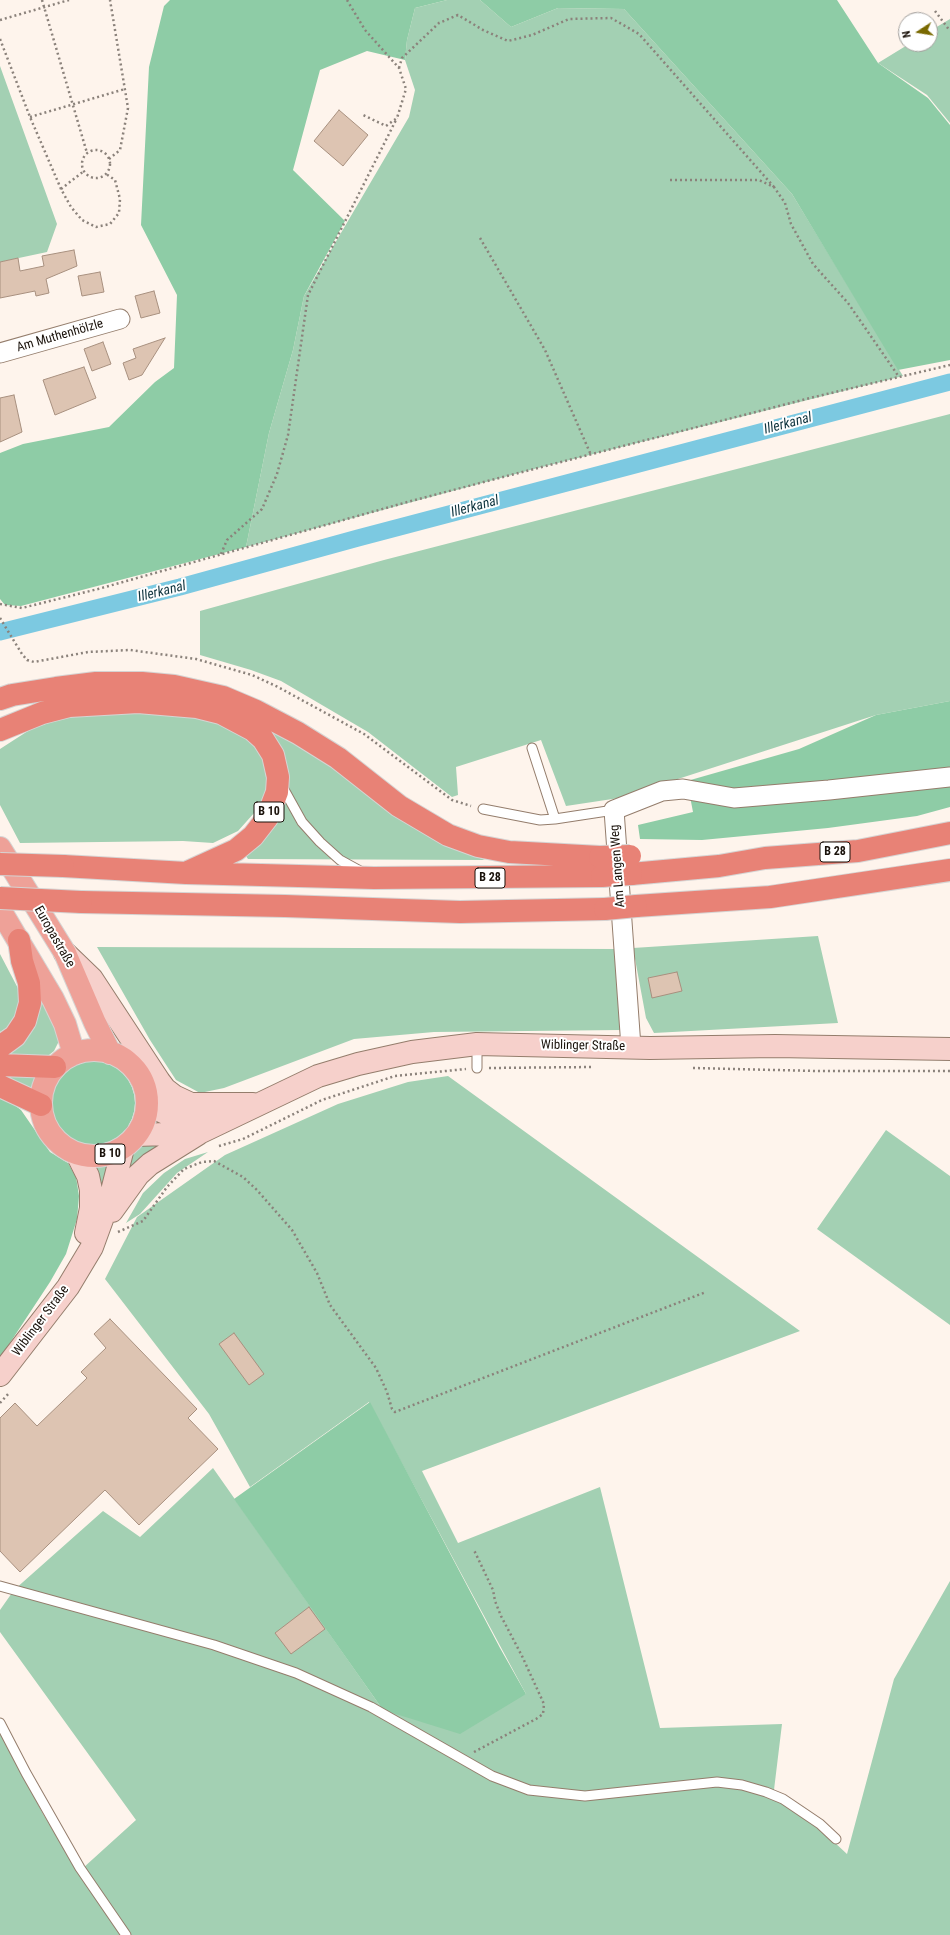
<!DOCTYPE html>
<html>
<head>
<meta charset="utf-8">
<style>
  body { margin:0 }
  #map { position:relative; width:950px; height:1935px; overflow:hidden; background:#fef4ec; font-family:"Roboto Condensed",sans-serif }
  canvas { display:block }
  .north { position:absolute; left:898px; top:12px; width:40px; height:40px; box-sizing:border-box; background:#fff; border:1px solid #a3a09d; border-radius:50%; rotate:258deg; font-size:11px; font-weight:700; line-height:16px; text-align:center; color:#1a120b }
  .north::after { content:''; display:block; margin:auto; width:14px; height:18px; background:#796900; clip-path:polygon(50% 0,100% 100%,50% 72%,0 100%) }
</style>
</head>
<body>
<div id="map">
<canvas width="950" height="1935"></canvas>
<div class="north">N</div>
</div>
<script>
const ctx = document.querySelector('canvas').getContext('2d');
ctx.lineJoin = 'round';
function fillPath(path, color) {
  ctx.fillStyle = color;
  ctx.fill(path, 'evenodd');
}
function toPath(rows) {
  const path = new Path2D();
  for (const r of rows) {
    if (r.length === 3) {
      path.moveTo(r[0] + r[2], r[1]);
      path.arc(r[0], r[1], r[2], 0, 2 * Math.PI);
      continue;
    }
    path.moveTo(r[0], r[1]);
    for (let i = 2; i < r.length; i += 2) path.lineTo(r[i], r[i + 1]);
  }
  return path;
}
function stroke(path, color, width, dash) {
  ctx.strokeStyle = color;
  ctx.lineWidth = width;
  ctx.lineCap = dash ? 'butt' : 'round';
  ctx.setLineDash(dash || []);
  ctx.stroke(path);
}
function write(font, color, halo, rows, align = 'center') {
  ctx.font = font + ' "Roboto Condensed",sans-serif';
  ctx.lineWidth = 4;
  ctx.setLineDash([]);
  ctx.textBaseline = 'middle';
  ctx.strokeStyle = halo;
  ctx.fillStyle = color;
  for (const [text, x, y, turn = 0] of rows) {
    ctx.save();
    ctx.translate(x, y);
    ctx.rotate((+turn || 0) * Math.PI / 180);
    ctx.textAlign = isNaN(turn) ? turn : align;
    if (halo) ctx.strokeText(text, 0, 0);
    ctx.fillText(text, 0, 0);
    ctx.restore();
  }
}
fillPath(toPath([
  [447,0,480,0,511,27,558,8,624,9,792,194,903,376,534,469,246,547,269,433,293,350,304,296,409,117,415,90,405,60,407,40,415,8],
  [950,19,950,123,927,95,878,63,909,44,930,44,930,31],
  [0,66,57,224,47,252,0,262],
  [950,414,950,701,876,715,619,798,566,806,541,740,456,767,458,795,452,797,368,732,281,681,251,670,200,655,200,611,384,560],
  [133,713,219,718,252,740,262,757,265,768,267,786,263,803,238,831,213,843,183,841,20,843,0,805,0,749,31,729,69,716],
  [265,726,320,757,408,824,444,844,485,860,248,859,243,852,275,820],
  [818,936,838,1023,654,1033,646,1018,633,948],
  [97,947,615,949,621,1030,434,1032,354,1039,224,1088,200,1093,176,1080,150,1040],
  [0,954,21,994,21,1005,11,1025,0,1032],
  [38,986,58,1029,58,1043,54,1051,44,1059,0,1058],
  [0,1073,36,1077,32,1092,0,1079],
  [448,1076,800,1331,422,1471,458,1543,600,1487,660,1728,782,1724,773,1798,782,1802,820,1829,847,1854,894,1679,950,1581,950,1935,131,1935,83,1868,136,1820,0,1632,0,1610,14,1590,103,1511,140,1537,213,1468,383,1710,526,1694,369,1402,250,1487,209,1414,105,1279,137,1217,225,1155,338,1104,408,1082],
  [886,1130,950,1176,950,1325,817,1229],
  [176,1138,121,1187,129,1153,136,1147,148,1142],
  [208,1152,177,1173,140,1214,126,1223,143,1193,164,1173,185,1159],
  [110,1162,97,1222,91,1165],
  [0,1729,43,1814,88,1887,121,1935,0,1935]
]), '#a3d0b3');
fillPath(toPath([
  [170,0,447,0,415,8,407,40,405,60,367,51,320,70,293,170,345,221,304,296,293,350,269,433,246,547,21,606,5,605,0,599,0,453,23,444,109,427,155,382,174,368,177,295,141,225,149,67,164,6],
  [480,0,837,0,878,63,928,98,950,125,950,360,898,370,792,194,624,9,558,8,511,27],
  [950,701,950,807,917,816,828,828,702,840,640,839,638,825,693,812,687,781,799,749,876,715],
  [93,1103,42],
  [0,1098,9,1101,21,1110,50,1152,68,1163,76,1177,79,1196,77,1219,66,1254,50,1282,0,1358],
  [370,1402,500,1648,526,1694,460,1734,383,1710,234,1499]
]), '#8ecca6');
stroke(toPath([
  [0,632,180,587,358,538,950,382]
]), '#7cc9e1', 17);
const building = toPath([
  [339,110,368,135,343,166,314,141,339,110],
  [74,250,77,266,46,279,49,293,36,296,35,291,0,298,0,262,18,258,20,271,44,266,42,256,74,250],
  [100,272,104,292,82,296,78,276,100,272],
  [154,291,160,313,141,318,135,296,154,291],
  [165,338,142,375,129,380,123,363,136,358,133,349,165,338],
  [103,342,111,364,92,371,84,349,103,342],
  [84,367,96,398,55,415,43,380,84,367],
  [14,395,22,432,0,442,0,398,14,395],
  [677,972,682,991,652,998,648,978,677,972],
  [110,1319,197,1409,188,1418,218,1449,139,1525,105,1490,20,1572,0,1551,0,1418,15,1403,37,1426,87,1378,81,1372,106,1348,94,1334,110,1319],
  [234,1333,264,1374,249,1385,219,1344,234,1333],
  [309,1607,325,1629,291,1654,275,1633,309,1607]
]);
fillPath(building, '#ddc4b2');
stroke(building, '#a8907f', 1);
const service = toPath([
  [282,786,302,822,320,842,340,860,362,872],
  [483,809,540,820,555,819,532,748],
  [555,819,614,810],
  [477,1068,477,1044],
  [0,1586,214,1645,296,1673,371,1707,492,1776,529,1790,585,1796,717,1782,742,1785,766,1792,783,1799,820,1824,836,1839],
  [0,1723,26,1773,80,1868,126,1935]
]);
const minor = toPath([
  [0,353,120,319],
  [631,1047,614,810,662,791,683,789,734,798,829,790,950,777]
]);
const secondary = toPath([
  [65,953,92,979,159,1081,165,1089,174,1096,191,1104,253,1104],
  [147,1097,159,1110,173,1117,209,1120],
  [136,1135,199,1133,318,1076,358,1064,412,1052,477,1044,650,1048,775,1046,950,1049],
  [77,1154,88,1176,91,1190,91,1208,86,1233],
  [112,1211,138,1175,150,1164,198,1134],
  [0,1375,68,1287,92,1247,111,1195,123,1148]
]);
const primary = toPath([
  [0,848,65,953,95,1023,110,1053],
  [0,910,53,999,65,1024,74,1054],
  [94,1103,53]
]);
const trunk = toPath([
  [0,699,12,695,56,688,96,683,142,683,174,686,223,697,256,711,298,733,338,758,399,806,448,835,478,846,509,852,600,857],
  [0,730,42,713,69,706,138,702,197,707,221,713,253,730,263,739,273,755,278,777,277,792,267,818,253,836,236,850,190,871],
  [63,866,186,873,374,878,602,876],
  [631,874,719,866,765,858,858,851,950,833],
  [81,902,285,906,460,912,605,909],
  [636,906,770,897,950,870],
  [0,1047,15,1036,25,1021,30,1003,29,983,22,961,19,940],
  [0,1065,55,1067],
  [0,1086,41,1105]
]);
stroke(service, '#947d6c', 11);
stroke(minor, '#947d6c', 21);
stroke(secondary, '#947d6c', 24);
stroke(primary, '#d6d4d3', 24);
stroke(trunk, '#d6d4d3', 24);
stroke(toPath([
  [42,0,87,153],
  [347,0,365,30,399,68,406,89,397,118,386,126,361,114],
  [935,11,950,31],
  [0,20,69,0],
  [0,39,30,117,61,189,71,207,82,220,96,227,110,224,119,213,120,199,115,180,106,174],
  [399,68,402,58,439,23,458,15,483,30,508,41,532,35,569,19,611,18,639,34,774,187],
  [30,117,125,89],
  [96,164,14],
  [109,159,120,150,128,108,110,0],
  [670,180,759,180,774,187,785,203,791,224,813,264,848,303,899,377],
  [61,189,84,171],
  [480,238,545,350,591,455],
  [221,554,227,540,262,509,277,474,288,435,308,295,397,118],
  [0,604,22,608,98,589,411,501,534,469,810,398,950,365],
  [0,618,22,654,27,660,34,662,88,652,130,650,196,659,252,675,278,687,364,734,452,800,471,806],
  [489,1068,592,1067],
  [693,1068,816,1071,950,1071],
  [219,1146,243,1139,322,1100,395,1076,466,1069],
  [118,1232,143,1221,167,1187,184,1169,202,1162,214,1161,243,1177,257,1190,292,1230,317,1273,330,1305,376,1368,387,1392,392,1409,395,1412,706,1292],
  [0,1403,9,1393],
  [474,1752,536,1719,543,1714,544,1704,522,1656,501,1616,495,1601,493,1590,474,1550]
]), '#8b827b', 2.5, [2, 3]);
stroke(service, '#fff', 9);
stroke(minor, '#fff', 19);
stroke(secondary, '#f6d0cb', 22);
stroke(primary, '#eea198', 22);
stroke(trunk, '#e88276', 22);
const trunkBridge = toPath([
  [600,857,630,856],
  [0,864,63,866],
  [602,876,631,874],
  [0,898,81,902],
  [605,909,636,906]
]);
stroke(trunkBridge, '#d6d4d3', 24, []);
stroke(trunkBridge, '#e88276', 22);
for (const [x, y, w] of [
  [269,812,30],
  [835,852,30],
  [490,878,30],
  [110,1154,30]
]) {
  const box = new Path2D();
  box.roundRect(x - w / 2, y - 10, w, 20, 3);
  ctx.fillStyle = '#fff';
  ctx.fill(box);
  stroke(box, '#1a120b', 1);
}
write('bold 12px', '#1a120b', null, [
  ["B 10",269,812],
  ["B 28",835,852],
  ["B 28",490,878],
  ["B 10",110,1154]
]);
write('13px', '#1a120b', '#fff', [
  ["Am Muthenhölzle",60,336,-16],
  ["Am Langen Weg",618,866,-94],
  ["Europastraße",54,937,60],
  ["Wiblinger Straße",583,1046,1],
  ["Wiblinger Straße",41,1321,-53]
]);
write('italic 14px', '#0f343e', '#fff', [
  ["Illerkanal",788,424,-15],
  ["Illerkanal",475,507,-15],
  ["Illerkanal",162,592,-14]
]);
</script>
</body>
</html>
